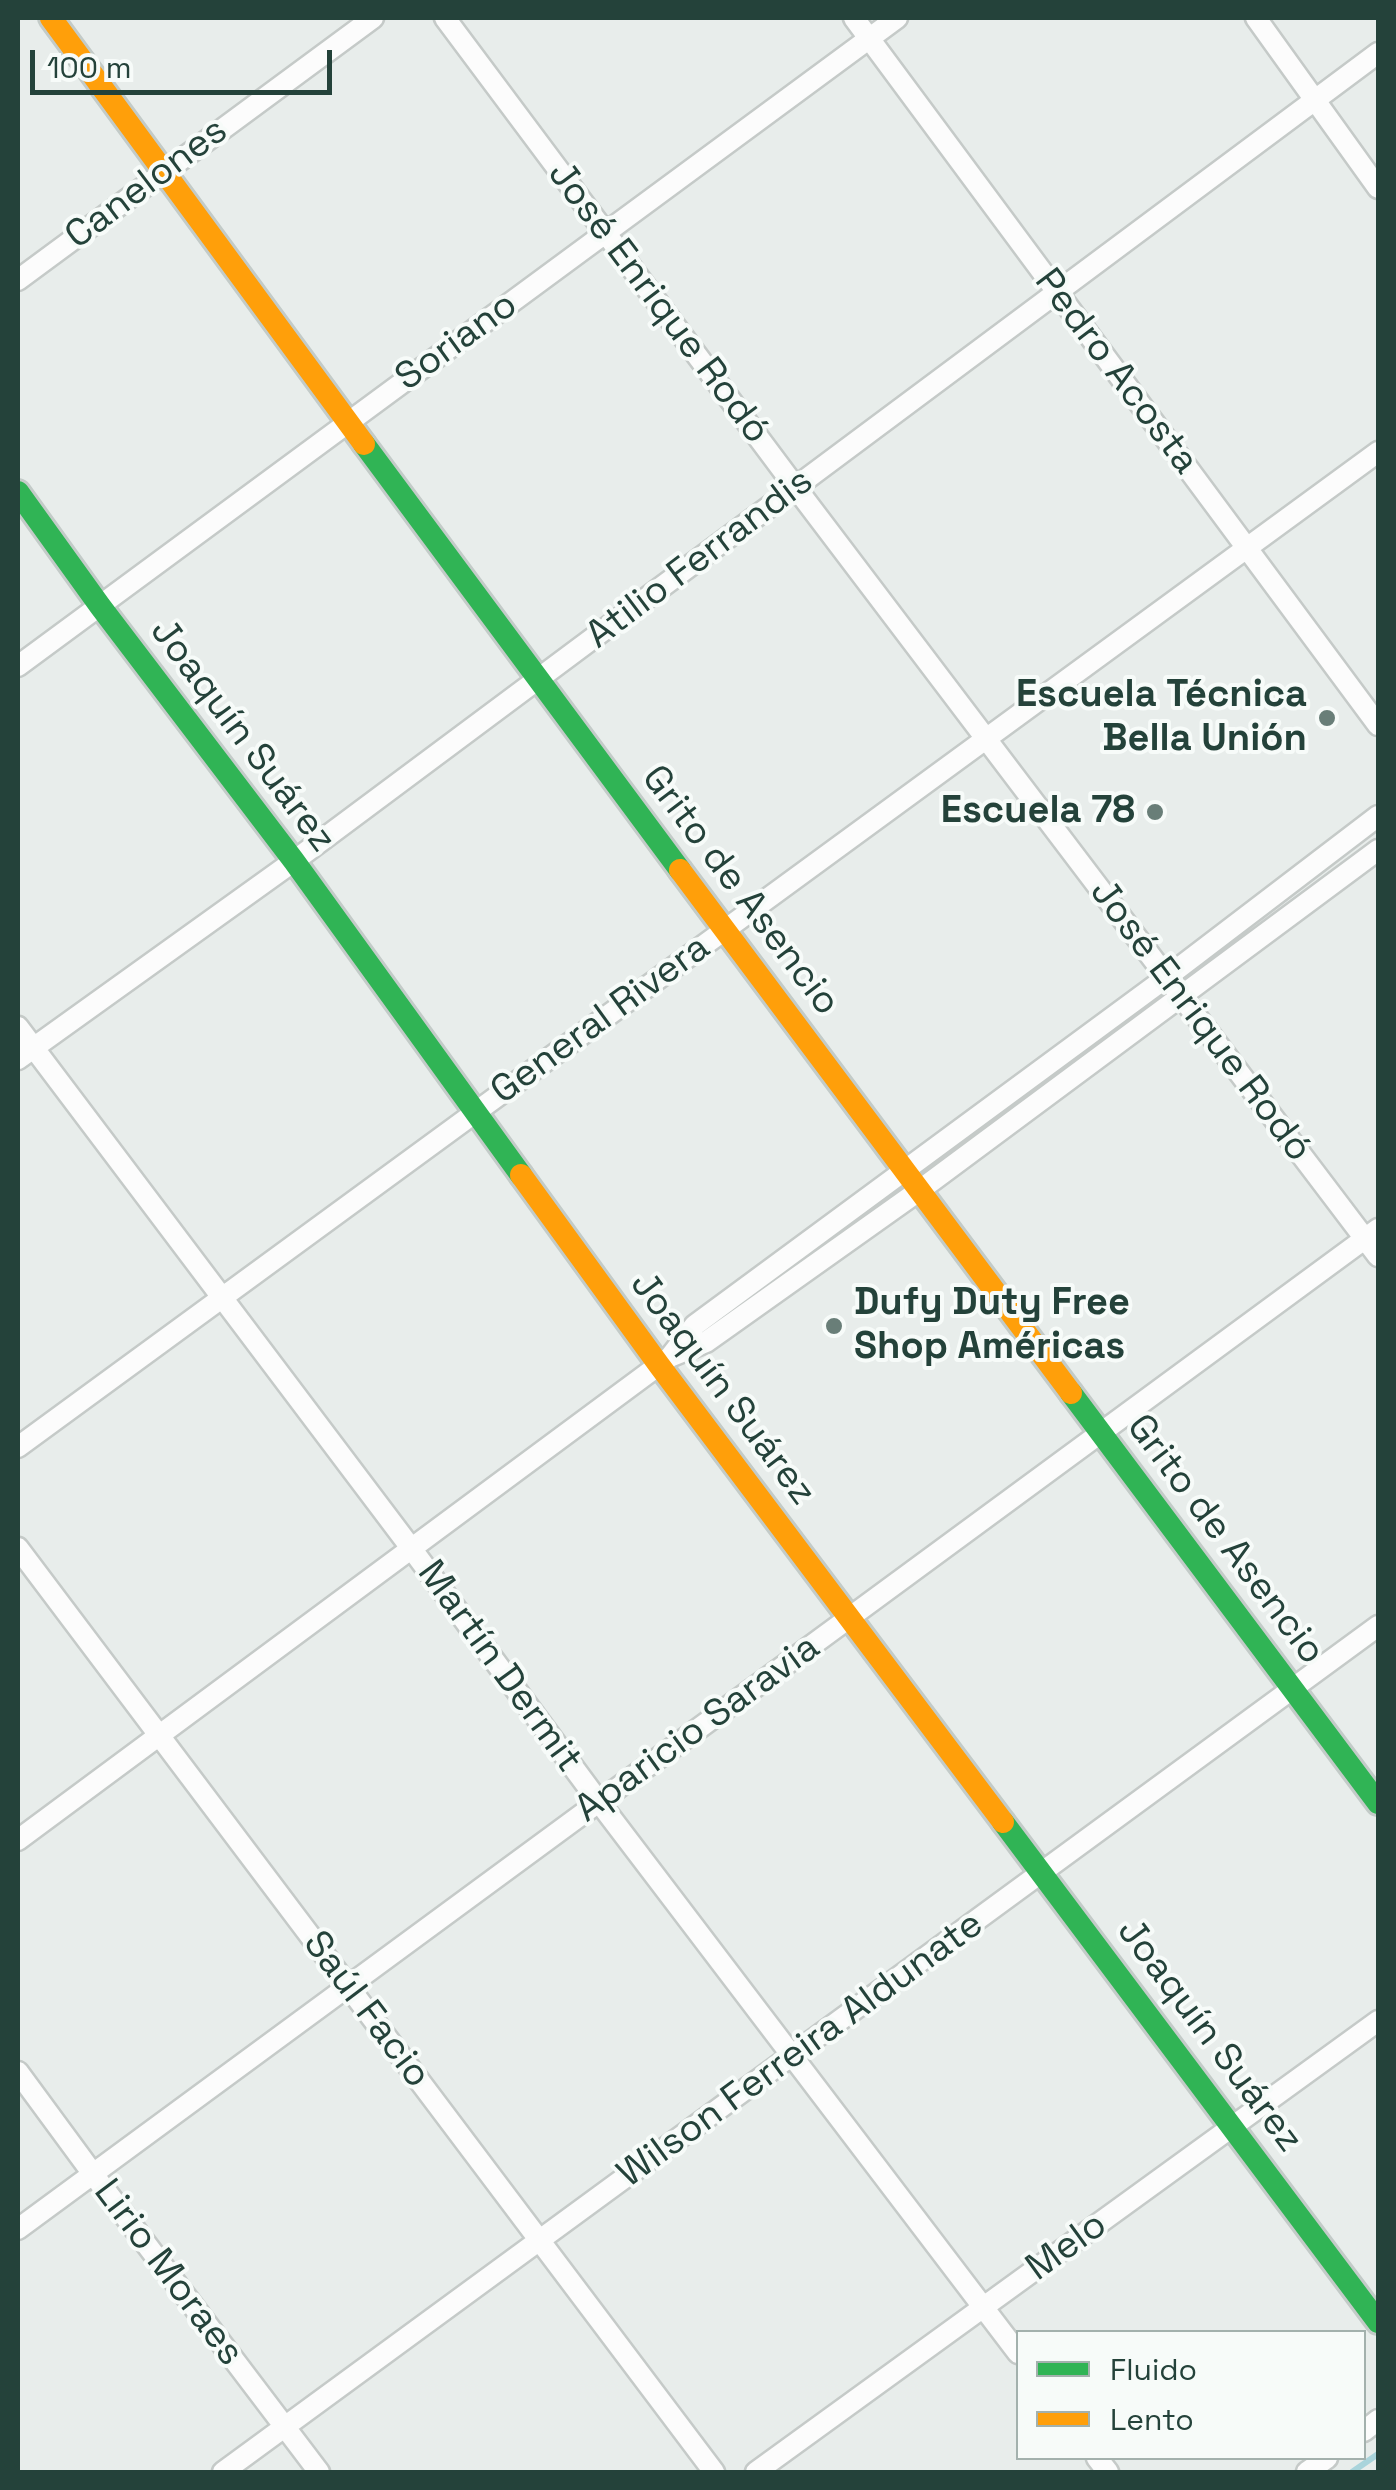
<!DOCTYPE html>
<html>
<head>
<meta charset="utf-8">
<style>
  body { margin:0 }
  #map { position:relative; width:1396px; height:2490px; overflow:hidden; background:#e8edeb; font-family:"Space Grotesk",sans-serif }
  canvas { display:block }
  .frame { position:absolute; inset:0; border:20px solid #24423a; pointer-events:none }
  .legend { position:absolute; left:1016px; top:2330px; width:350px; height:130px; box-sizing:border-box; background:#f7fbf9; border:2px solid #a3b1ad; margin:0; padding:12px 18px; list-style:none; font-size:30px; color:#24423a }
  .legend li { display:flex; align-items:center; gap:20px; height:50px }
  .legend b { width:50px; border:2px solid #a3b1ad }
  .scale { position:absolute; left:30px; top:50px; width:302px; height:45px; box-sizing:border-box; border:5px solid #24423a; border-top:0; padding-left:12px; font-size:30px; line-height:35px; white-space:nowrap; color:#24423a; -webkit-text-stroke:8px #f7fbf9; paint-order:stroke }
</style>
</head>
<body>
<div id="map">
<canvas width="1396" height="2490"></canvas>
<div class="frame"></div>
<ul class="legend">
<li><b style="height:12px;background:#30b455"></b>Fluido</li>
<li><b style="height:12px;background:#ff9f0a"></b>Lento</li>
</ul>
<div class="scale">100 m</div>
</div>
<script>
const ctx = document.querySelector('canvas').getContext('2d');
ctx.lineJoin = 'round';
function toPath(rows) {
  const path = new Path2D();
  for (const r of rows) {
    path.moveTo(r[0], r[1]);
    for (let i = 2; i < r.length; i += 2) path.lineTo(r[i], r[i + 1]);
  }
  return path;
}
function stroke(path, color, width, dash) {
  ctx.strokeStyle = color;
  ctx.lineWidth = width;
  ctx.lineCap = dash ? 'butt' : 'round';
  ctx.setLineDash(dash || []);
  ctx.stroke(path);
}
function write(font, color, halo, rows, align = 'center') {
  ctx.font = font + ' "Space Grotesk",sans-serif';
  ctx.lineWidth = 8;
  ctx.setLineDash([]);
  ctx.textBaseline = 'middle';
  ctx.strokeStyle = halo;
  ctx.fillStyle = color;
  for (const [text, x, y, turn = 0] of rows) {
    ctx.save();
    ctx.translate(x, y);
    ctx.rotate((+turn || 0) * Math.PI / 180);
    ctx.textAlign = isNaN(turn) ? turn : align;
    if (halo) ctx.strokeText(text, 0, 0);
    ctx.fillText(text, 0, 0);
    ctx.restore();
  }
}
stroke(toPath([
  [1352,2472,1378,2454]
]), '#a9d4db', 6);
const street = toPath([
  [445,18,796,488,1378,1256],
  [854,18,1378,725],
  [1256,18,1378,188],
  [18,280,373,18],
  [18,666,897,18],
  [18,1027,411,1548,599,1802,1018,2353],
  [18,1059,294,861,1378,53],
  [672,1356,706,1342,920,1190,1378,850],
  [18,1447,1378,452],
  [18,1548,714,2472],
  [18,1840,659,1365,670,1357,695,1325,1167,977,1378,816],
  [18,2072,93,2174,319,2472],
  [18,2229,1378,1229],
  [1364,2431,1378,2420],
  [1097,2458,1108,2472],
  [223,2472,1378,1626],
  [756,2472,1378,2021],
  [1307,2472,1327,2458]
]);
const fast = toPath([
  [364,444,680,870],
  [18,492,100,606,294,861,521,1175],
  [1071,1393,1378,1803],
  [1003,1822,1378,2322]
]);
const slow = toPath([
  [51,18,364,444],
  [680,870,1071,1393],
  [521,1175,659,1365,1003,1822]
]);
stroke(street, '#c5cac8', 25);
stroke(fast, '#c3cbc8', 28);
stroke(slow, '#c3cbc8', 28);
stroke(street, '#fcfcfc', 20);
stroke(fast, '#30b455', 22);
stroke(slow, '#ff9f0a', 22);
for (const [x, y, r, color] of [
  [1327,718,10,"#697e78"],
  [1155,812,10,"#697e78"],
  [834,1326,10,"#697e78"]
]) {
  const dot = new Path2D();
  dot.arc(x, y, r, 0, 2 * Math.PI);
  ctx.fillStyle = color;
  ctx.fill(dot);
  stroke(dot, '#f7fbf9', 4);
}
write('38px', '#24423a', '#f7fbf9', [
  ["Canelones",147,184,-37],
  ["José Enrique Rodó",658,303,53],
  ["Soriano",457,342,-36],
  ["Pedro Acosta",1116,372,53],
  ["Atilio Ferrandis",700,559,-37],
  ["Joaquín Suárez",242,736,53],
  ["Grito de Asencio",740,891,53],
  ["General Rivera",601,1020,-36],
  ["José Enrique Rodó",1200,1021,53],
  ["Joaquín Suárez",722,1389,53],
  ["Grito de Asencio",1225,1540,53],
  ["Martín Dermit",499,1667,54],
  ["Aparicio Saravia",698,1729,-36],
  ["Saúl Facio",366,2010,53],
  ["Joaquín Suárez",1209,2036,53],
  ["Wilson Ferreira Aldunate",801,2050,-36],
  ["Melo",1067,2247,-36],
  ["Lirio Moraes",168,2273,53]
]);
write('bold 38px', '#24423a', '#f7fbf9', [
  ["Escuela Técnica",1307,696],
  ["Bella Unión",1307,740],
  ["Escuela 78",1135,812],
  ["Dufy Duty Free",854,1304,"left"],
  ["Shop Américas",854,1348,"left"]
], 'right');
</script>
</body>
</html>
